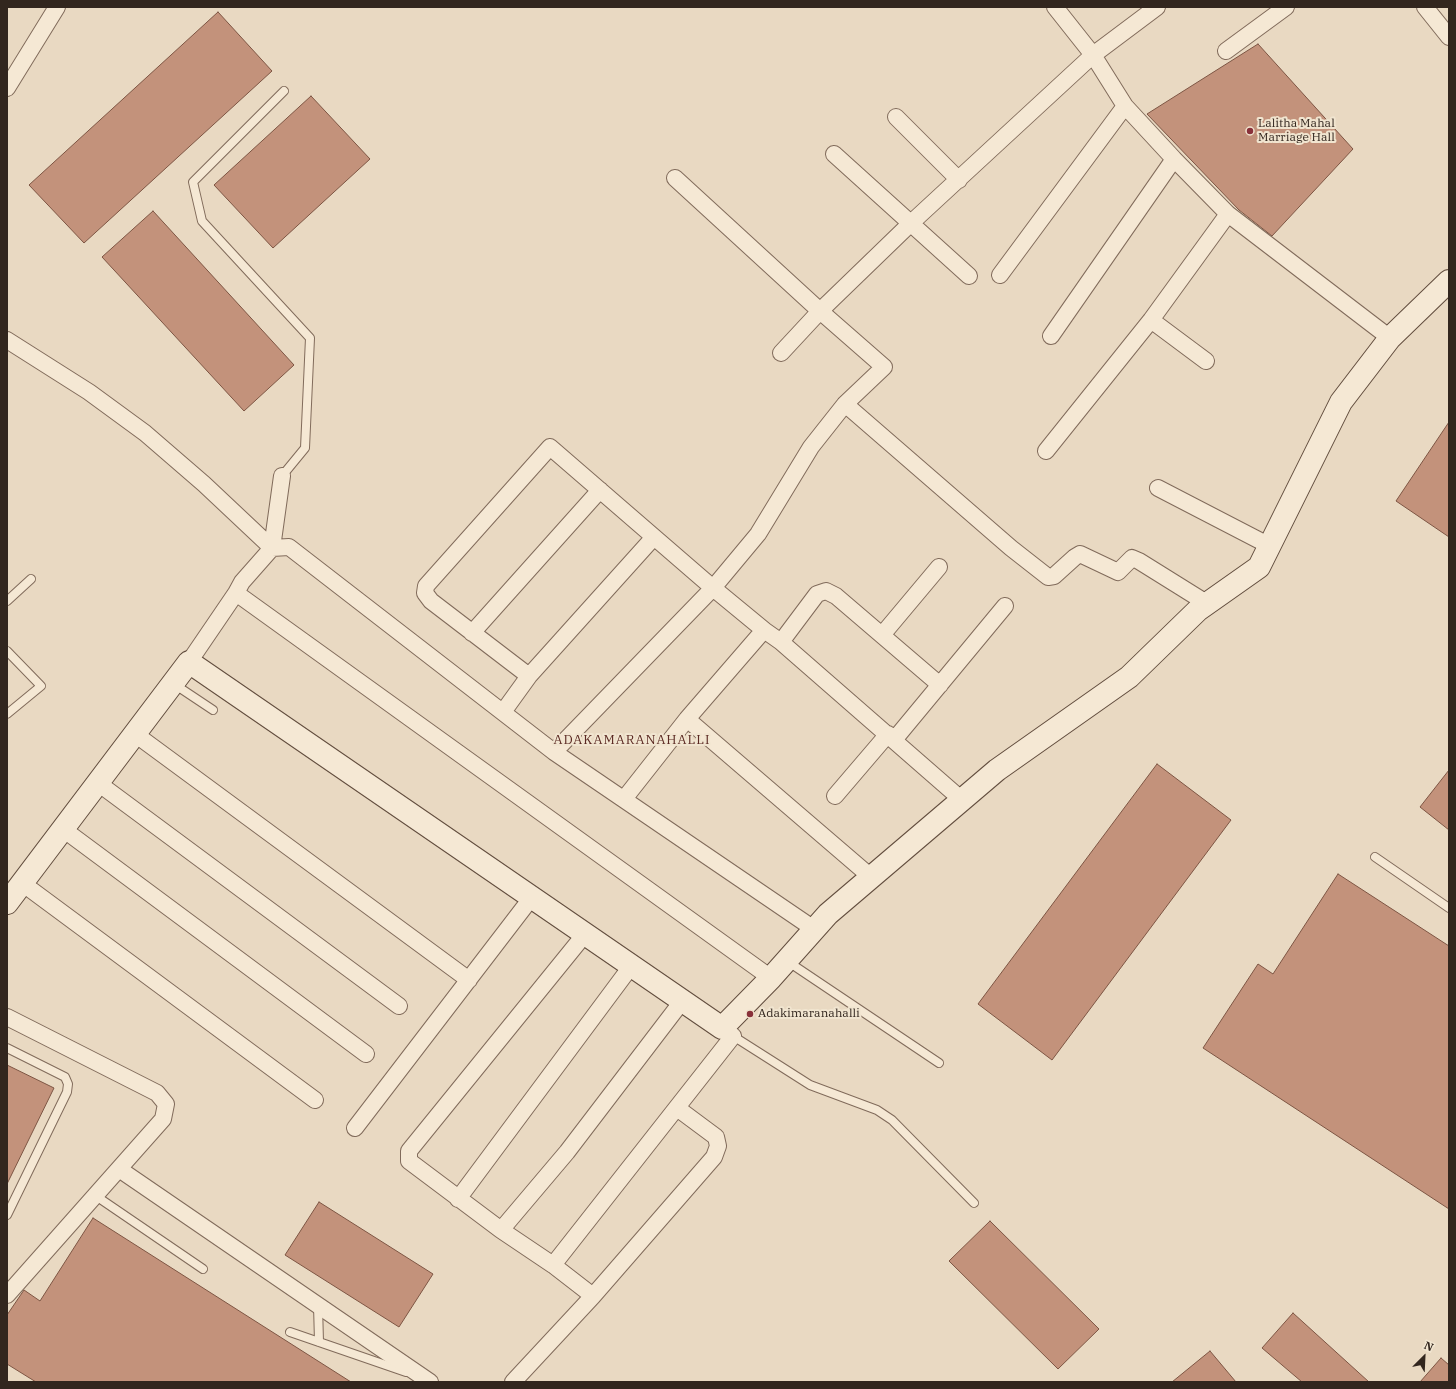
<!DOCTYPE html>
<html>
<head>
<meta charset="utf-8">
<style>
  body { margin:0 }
  #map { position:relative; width:1456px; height:1389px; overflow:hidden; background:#e9d9c2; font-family:"IBM Plex Serif",serif }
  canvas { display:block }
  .frame { position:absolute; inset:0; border:8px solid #32261e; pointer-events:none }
  .north { position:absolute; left:1404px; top:1337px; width:40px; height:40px; -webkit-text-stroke:3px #f1e5d0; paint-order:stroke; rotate:24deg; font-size:11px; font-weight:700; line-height:16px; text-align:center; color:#32261e }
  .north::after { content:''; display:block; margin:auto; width:14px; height:18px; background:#32261e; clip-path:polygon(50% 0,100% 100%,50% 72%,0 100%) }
</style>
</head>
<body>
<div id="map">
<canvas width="1456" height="1389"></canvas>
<div class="frame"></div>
<div class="north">N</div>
</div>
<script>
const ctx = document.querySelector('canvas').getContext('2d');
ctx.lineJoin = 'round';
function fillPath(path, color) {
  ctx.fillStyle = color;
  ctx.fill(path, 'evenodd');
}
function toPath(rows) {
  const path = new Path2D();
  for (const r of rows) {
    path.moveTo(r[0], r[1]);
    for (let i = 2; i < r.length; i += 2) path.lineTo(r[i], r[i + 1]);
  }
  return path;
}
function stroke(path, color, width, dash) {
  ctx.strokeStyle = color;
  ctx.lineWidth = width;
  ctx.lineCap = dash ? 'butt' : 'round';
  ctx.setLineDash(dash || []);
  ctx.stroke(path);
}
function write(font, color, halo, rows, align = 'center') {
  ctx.font = font + ' "IBM Plex Serif",serif';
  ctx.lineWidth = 4;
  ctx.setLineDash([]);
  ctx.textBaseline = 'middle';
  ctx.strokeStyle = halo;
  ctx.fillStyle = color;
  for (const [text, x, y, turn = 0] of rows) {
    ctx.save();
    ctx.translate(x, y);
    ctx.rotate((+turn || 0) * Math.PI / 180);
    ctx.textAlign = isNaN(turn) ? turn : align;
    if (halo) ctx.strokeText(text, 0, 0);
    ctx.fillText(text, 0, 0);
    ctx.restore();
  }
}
const building = toPath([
  [218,12,272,71,84,243,29,185,218,12],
  [1258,44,1353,149,1272,236,1239,210,1147,114,1258,44],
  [311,96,370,159,273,248,214,185,311,96],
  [153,211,294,365,244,411,102,257,153,211],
  [1449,422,1449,537,1396,501,1449,422],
  [1157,764,1231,820,1052,1060,978,1004,1157,764],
  [1449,770,1449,830,1420,807,1449,770],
  [1338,874,1449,946,1449,1209,1203,1048,1258,964,1273,974,1338,874],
  [7,1065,54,1088,7,1184,7,1065],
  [319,1202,433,1274,399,1327,285,1255,319,1202],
  [93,1218,351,1382,36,1382,7,1364,7,1315,24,1290,40,1301,93,1218],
  [990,1221,1099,1329,1058,1369,949,1261,990,1221],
  [1293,1313,1369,1382,1302,1382,1262,1348,1293,1313],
  [1210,1351,1236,1382,1172,1382,1210,1351],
  [1441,1358,1449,1365,1449,1382,1420,1382,1441,1358]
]);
fillPath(building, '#c3927b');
stroke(building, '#7d5543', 1);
const lane = toPath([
  [282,476,305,448,310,338,202,221,193,182,284,91],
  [7,601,31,579],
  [7,651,41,686,7,714],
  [174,684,213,710],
  [1375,857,1449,908],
  [787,961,939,1063],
  [733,1036,810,1085,877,1110,892,1120,974,1203],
  [7,1048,65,1077,68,1084,67,1092,7,1215],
  [96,1196,203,1269],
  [318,1305,319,1342],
  [290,1332,406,1372]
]);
const street = toPath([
  [1055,7,1093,55,1125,106],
  [1425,7,1449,37],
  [1226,51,1286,7],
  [7,88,57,7],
  [896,117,959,180],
  [834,154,969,276],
  [1000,275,1125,106,1174,159,1228,214,1390,338],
  [1151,320,1206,361],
  [1051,336,1174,159],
  [7,340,89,392,145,433,204,484,272,548],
  [781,353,820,311,911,223,1093,55,1157,7],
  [845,404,1011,548,1048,577,1054,576,1075,557,1080,554,1118,572,1132,558,1139,561,1208,604],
  [1046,451,1151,320,1228,214],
  [1158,488,1270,546],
  [272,548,282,476],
  [472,633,600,490],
  [882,635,939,567],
  [781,642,817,594,826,591,836,596,940,685],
  [189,662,236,593],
  [529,676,431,601,425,593,426,586,550,447,713,588,764,630,781,642,962,800],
  [503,712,529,676,654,537],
  [687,719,871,877],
  [135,734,469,980],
  [894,740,1005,606],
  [554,752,713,588,758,534,811,447,845,404,884,367,820,311,675,178],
  [98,783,399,1006],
  [835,796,888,734],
  [624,799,687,719,764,630],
  [63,829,366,1054],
  [22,883,315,1100],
  [771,978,236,593,242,582,272,548,289,547,554,752,814,929],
  [7,1017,157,1093,166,1104,163,1119,7,1295],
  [355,1128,532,897],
  [119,1169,430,1382],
  [458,1199,632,965],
  [501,1230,409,1161,409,1151,585,934],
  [553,1265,501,1230,567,1152,683,1000],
  [593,1296,714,1157,718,1146,716,1137,677,1108],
  [513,1382,593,1296,553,1265,733,1036,722,1028]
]);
const secondary = toPath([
  [7,903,189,662,722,1028,771,978,828,914,997,770,1129,677,1198,610,1259,567,1341,402,1390,338,1449,281]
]);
stroke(lane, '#816b5b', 10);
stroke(street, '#816b5b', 18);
stroke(secondary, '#624d3e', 24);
stroke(lane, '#f5e8d4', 8);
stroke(street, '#f5e8d4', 16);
stroke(secondary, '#f5e8d4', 22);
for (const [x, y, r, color] of [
  [1250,131,4,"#89313a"],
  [750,1014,4,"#89313a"]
]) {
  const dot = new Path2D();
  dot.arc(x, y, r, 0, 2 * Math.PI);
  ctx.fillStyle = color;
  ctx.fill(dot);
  stroke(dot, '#f1e5d0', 1.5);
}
write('12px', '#32261e', '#f1e5d0', [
  ["Lalitha Mahal",1258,124],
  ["Marriage Hall",1258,138],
  ["Adakimaranahalli",758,1014]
], 'left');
ctx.letterSpacing = '1px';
write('13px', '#5a2821', '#f1e5d0', [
  ["ADAKAMARANAHALLI",632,740]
]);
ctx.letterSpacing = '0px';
</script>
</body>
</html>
